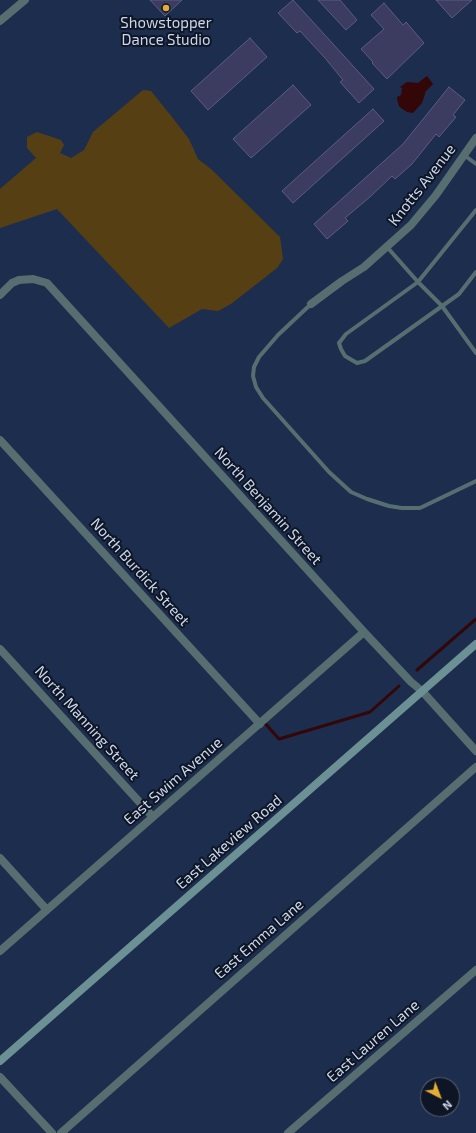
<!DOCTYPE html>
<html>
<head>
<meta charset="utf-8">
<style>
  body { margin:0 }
  #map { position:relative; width:476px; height:1133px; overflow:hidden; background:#1d2d4d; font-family:"Exo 2",sans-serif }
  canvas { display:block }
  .north { position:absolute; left:420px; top:1077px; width:40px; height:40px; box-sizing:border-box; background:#0e1625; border:1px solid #5a6375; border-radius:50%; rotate:138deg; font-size:11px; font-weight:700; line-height:16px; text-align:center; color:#ccd7ec }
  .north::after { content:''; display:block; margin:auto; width:14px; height:18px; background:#e4ae35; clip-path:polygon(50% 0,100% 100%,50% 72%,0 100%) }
</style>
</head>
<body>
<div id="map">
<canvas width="476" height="1133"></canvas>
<div class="north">N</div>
</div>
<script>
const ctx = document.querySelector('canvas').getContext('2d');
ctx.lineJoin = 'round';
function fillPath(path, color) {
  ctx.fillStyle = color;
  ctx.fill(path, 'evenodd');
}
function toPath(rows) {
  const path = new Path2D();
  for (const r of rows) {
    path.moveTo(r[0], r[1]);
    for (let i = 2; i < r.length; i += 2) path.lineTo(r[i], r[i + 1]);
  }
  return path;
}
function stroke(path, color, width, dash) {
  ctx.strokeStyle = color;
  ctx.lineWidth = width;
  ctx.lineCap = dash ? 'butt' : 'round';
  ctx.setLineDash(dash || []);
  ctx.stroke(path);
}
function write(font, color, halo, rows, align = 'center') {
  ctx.font = font + ' "Exo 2",sans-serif';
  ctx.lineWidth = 4;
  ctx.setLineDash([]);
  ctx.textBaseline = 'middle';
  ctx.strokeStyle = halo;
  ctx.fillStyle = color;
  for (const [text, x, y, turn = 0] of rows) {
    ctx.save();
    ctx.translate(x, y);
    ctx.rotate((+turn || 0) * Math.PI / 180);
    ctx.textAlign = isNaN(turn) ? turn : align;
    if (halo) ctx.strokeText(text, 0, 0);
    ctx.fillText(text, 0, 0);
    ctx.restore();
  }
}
fillPath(toPath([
  [143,90,151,91,172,117,189,139,198,159,211,169,280,237,283,259,277,268,231,304,218,311,202,309,169,328,57,209,0,228,0,189,36,158,27,148,27,137,37,132,61,140,64,145,60,153,71,158,84,150,93,132]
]), '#564013');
fillPath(toPath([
  [427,76,433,84,426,91,422,103,413,113,407,112,401,108,399,106,397,99,397,97,401,95,402,88,400,87,407,82,418,83]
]), '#330608');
stroke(toPath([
  [417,670,476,619],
  [263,721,279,739,370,712,399,686]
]), '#330608', 3);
const building = toPath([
  [150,0,182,0,165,16,150,0],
  [293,0,374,89,359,103,340,82,343,80,325,58,300,31,297,33,278,13,293,0],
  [318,0,340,0,357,20,346,30,318,0],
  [436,0,472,0,452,18,436,0],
  [384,3,403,25,406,22,424,43,387,79,372,63,373,62,361,49,384,29,371,15,384,3],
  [250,38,267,57,208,110,191,91,250,38],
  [293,85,311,105,251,158,233,139,293,85],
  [449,87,465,100,453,115,456,117,439,137,436,134,412,164,395,179,392,176,371,196,345,218,348,221,327,239,314,224,403,144,449,87],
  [373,109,384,121,293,203,282,191,373,109]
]);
fillPath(building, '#3c3c61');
stroke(building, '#5b5c84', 1);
stroke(toPath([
  [464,155,476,164],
  [476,210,418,282,346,334,339,343,341,349,345,356,357,363,365,361,459,294,476,272],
  [387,247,418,282,442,306,476,353],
  [311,304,278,335,259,357,254,367,253,376,256,387,263,398,329,472,351,492,367,499,389,506,402,508,420,508,476,481]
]), '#566e70', 4);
stroke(toPath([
  [0,21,25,0],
  [0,295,12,283,19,280,33,279,47,283,364,632,411,682,422,691,476,751],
  [311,304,342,281,364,267,411,225,436,195,476,138],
  [0,440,260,724],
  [0,649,153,817],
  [0,858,47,910],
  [0,951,364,632],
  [0,1077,52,1133],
  [61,1133,476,767],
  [288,1133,476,970]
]), '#566e70', 8);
stroke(toPath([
  [0,1061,476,644]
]), '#6b9195', 8);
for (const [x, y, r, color] of [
  [166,8,4,"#e4ae35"]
]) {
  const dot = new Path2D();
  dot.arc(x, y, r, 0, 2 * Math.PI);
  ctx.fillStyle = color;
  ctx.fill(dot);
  stroke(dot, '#0e1625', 1.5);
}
write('15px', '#ccd7ec', '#0e1625', [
  ["Showstopper",166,23],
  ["Dance Studio",166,40]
]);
write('15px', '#ccd7ec', '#0e1625', [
  ["Knotts Avenue",422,185,-52],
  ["North Benjamin Street",268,506,48],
  ["North Burdick Street",140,572,48],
  ["North Manning Street",87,723,48],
  ["East Swim Avenue",173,781,-41],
  ["East Lakeview Road",229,842,-41],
  ["East Emma Lane",259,939,-41],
  ["East Lauren Lane",373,1041,-41]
]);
</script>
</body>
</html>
